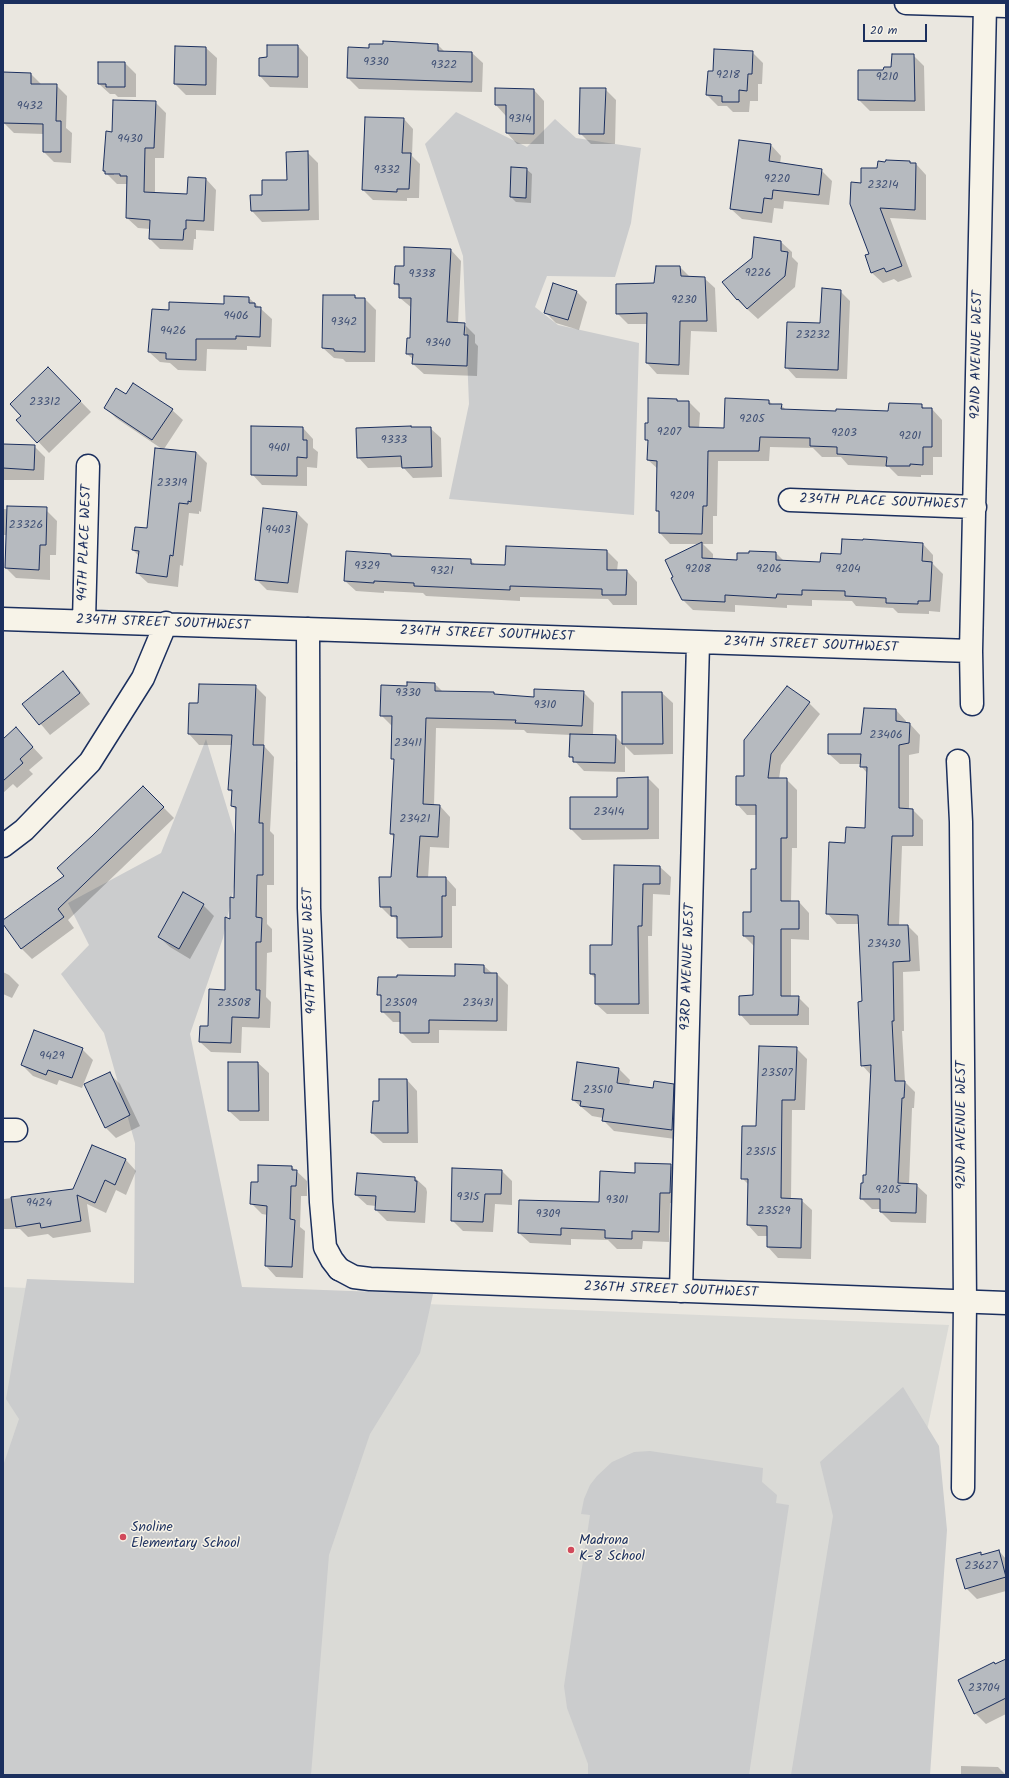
<!DOCTYPE html>
<html>
<head>
<meta charset="utf-8">
<style>
  body { margin:0 }
  #map { position:relative; width:1009px; height:1778px; overflow:hidden; background:#eae7e0; font-family:Kalam,sans-serif }
  canvas { display:block }
  .frame { position:absolute; inset:0; border:4px solid #1b2f5e; pointer-events:none }
  .scale { position:absolute; left:863px; top:24px; width:64px; height:18px; box-sizing:border-box; border:2px solid #1b2f5e; border-top:0; padding-left:5px; font-size:12px; line-height:14px; white-space:nowrap; color:#1b2f5e; -webkit-text-stroke:3px #f7f3e8; paint-order:stroke }
</style>
</head>
<body>
<div id="map">
<canvas width="1009" height="1778"></canvas>
<div class="frame"></div>
<div class="scale">20 m</div>
</div>
<script>
const ctx = document.querySelector('canvas').getContext('2d');
ctx.lineJoin = 'round';
function fillPath(path, color) {
  ctx.fillStyle = color;
  ctx.fill(path, 'evenodd');
}
function toPath(rows) {
  const path = new Path2D();
  for (const r of rows) {
    path.moveTo(r[0], r[1]);
    for (let i = 2; i < r.length; i += 2) path.lineTo(r[i], r[i + 1]);
  }
  return path;
}
function stroke(path, color, width, dash) {
  ctx.strokeStyle = color;
  ctx.lineWidth = width;
  ctx.lineCap = dash ? 'butt' : 'round';
  ctx.setLineDash(dash || []);
  ctx.stroke(path);
}
function write(font, color, halo, rows, align = 'center') {
  ctx.font = font + ' Kalam,sans-serif';
  ctx.lineWidth = 3;
  ctx.setLineDash([]);
  ctx.textBaseline = 'middle';
  ctx.strokeStyle = halo;
  ctx.fillStyle = color;
  for (const [text, x, y, turn = 0] of rows) {
    ctx.save();
    ctx.translate(x, y);
    ctx.rotate((+turn || 0) * Math.PI / 180);
    ctx.textAlign = isNaN(turn) ? turn : align;
    if (halo) ctx.strokeText(text, 0, 0);
    ctx.fillText(text, 0, 0);
    ctx.restore();
  }
}
fillPath(toPath([
  [3,1287,949,1325,855,1775,3,1775]
]), '#dadad6');
fillPath(toPath([
  [456,112,527,147,555,119,576,138,641,148,631,223,615,277,547,276,535,307,558,325,639,343,634,515,449,499,469,404,463,256,425,144],
  [206,739,241,854,223,938,190,1034,242,1287,433,1294,420,1353,370,1434,329,1555,311,1775,3,1775,3,1466,19,1419,6,1399,27,1279,134,1283,135,1143,104,1033,61,974,89,945,68,903,161,853],
  [903,1387,939,1446,947,1530,930,1775,791,1775,833,1516,820,1462],
  [650,1451,763,1468,762,1482,777,1495,776,1503,789,1505,749,1775,588,1775,588,1764,567,1708,564,1686,590,1515,581,1514,584,1499,590,1485,597,1476,612,1462,634,1452]
]), '#cbcccd');
fillPath(toPath([
  [384,42,438,45,445,52,472,53,483,63,482,92,359,89,348,78,370,49,384,45],
  [298,46,308,57,308,88,270,87,260,76,260,59],
  [206,48,217,58,216,95,186,95,175,84],
  [752,52,763,63,762,84,758,84,758,101,750,101,749,112,733,112,727,106,718,106,707,95,714,72],
  [913,55,924,66,925,111,870,111,859,100,884,71],
  [125,63,136,74,136,97,118,97,115,94,110,94,99,84],
  [31,74,42,85,56,85,67,96,66,128,72,133,71,163,54,162,44,152,44,134,14,133,3,122],
  [605,89,616,100,615,144,591,144,580,133],
  [534,90,544,101,544,144,517,144,507,133,506,116,496,105],
  [155,102,166,113,164,158,155,158,155,194,188,195,206,179,216,190,214,231,196,230,196,239,194,239,193,250,160,249,150,239,150,229,138,228,127,218,128,184,117,184,104,171,113,133],
  [114,173,125,175,114,175],
  [404,119,413,129,412,156,420,164,419,198,407,198,407,201,373,200,363,190],
  [771,145,781,156,780,164,821,170,832,181,829,205,784,201,783,209,774,208,772,223,742,219,731,209],
  [307,152,318,163,319,220,262,222,252,211,251,196,263,196,288,181],
  [909,162,912,164,916,164,926,175,926,220,890,218,912,277,898,282,894,279,883,283,872,273,862,184,886,163],
  [526,169,532,174,531,203,516,202,511,197],
  [781,242,792,252,792,257,798,263,795,287,758,319,737,300,723,282],
  [451,250,461,261,458,324,464,324,475,335,475,343,478,346,477,376,424,374,413,364,414,360,407,354,411,339,412,308,400,298,400,288,395,283,405,267],
  [680,267,690,277,704,278,715,288,717,332,691,331,689,375,657,374,647,363,648,324,628,324,617,313],
  [840,291,850,301,847,379,796,378,786,367,820,324],
  [577,292,587,302,579,330,556,323,545,312],
  [355,296,358,299,365,299,376,310,375,362,346,362,343,359,334,358,323,348],
  [249,298,272,319,271,347,247,346,247,350,207,349,206,371,178,370,170,363,160,362,149,352,170,311,225,305],
  [48,368,91,412,49,453,18,420,22,416],
  [126,396,172,410,183,420,164,449,196,452,207,463,201,512,199,511,199,514,189,513,183,566,180,565,178,587,148,583,137,573,139,556,133,550,148,529,162,449,116,418,105,407],
  [677,400,679,402,689,402,700,413,699,428,725,429,769,401,773,405,781,405,786,410,837,412,889,412,921,405,925,409,932,409,942,420,942,457,933,457,933,475,921,475,921,477,898,476,889,467,848,465,841,457,822,457,813,448,770,447,769,461,718,461,717,516,713,516,713,544,703,544,713,554,713,560,738,561,776,553,784,561,821,563,842,555,923,544,933,555,933,564,943,574,940,612,929,611,929,614,898,613,893,608,856,606,852,601,812,600,812,606,787,605,787,608,735,605,735,612,693,610,682,599,700,544,670,544,660,533,660,513,657,510,658,469,648,460,649,442,646,439],
  [303,428,313,439,313,448,318,452,317,468,307,467,307,486,262,485,252,474],
  [412,428,430,428,441,438,442,477,413,478,403,467,368,468,358,457],
  [3,445,34,446,45,457,44,480,3,480],
  [3,509,46,510,57,521,56,555,50,555,50,580,16,578,6,568,7,535,3,535],
  [297,513,308,524,298,593,267,590,256,579],
  [607,551,618,562,617,571,627,571,637,582,637,605,613,605,608,599,520,597,520,601,426,596,423,593,384,591,384,593,356,591,345,581,390,555,392,557,470,560,476,565,506,567],
  [63,673,74,683,90,704,50,735,24,704],
  [435,684,443,692,493,693,496,696,535,698,583,692,594,703,593,736,615,736,623,744,623,693,662,693,673,703,673,754,634,755,625,746,625,772,584,771,570,756,571,735,527,733,524,730,436,728,434,806,440,806,450,817,449,848,430,847,428,878,446,878,456,889,456,906,452,906,452,948,409,948,398,937,398,921,394,917,391,917,381,907,392,878,394,837,391,834,395,761,392,758,392,726,381,715,408,687],
  [255,686,266,697,264,746,274,757,270,831,274,835,274,885,267,885,267,924,272,929,272,952,267,953,266,997,271,1002,270,1028,242,1027,241,1053,211,1052,200,1042,226,991,231,921,235,899,236,810,232,806,233,793,229,790,232,745,199,745,189,734,199,704],
  [809,703,820,714,781,765,779,779,786,779,797,790,797,848,792,848,791,902,799,902,809,913,809,940,791,939,791,997,798,997,809,1008,809,1025,750,1025,740,1014,754,996,755,947,744,936,752,913,757,870,757,815,747,815,737,804,745,777],
  [896,710,906,721,906,724,910,724,920,735,919,753,909,755,909,810,913,810,923,820,923,846,902,846,899,926,908,926,918,936,920,971,903,972,904,1031,902,1031,905,1082,915,1092,914,1108,912,1108,909,1185,916,1185,927,1195,926,1223,891,1222,881,1212,881,1209,872,1209,861,1198,867,1176,871,1075,862,1065,863,1002,860,924,837,924,827,913,846,844,866,829,868,774,861,766,861,764,840,764,829,754,862,735],
  [16,729,43,758,29,770,33,774,17,788,13,784,3,793,3,740],
  [648,778,659,789,659,839,582,840,571,829],
  [143,787,174,818,68,920,74,928,32,959,21,948,3,921,65,876,58,868],
  [615,866,660,867,671,877,670,895,653,894,652,936,648,936,649,1014,607,1014,596,1004,596,979,591,974,613,946],
  [183,894,203,905,214,916,190,959,170,947,159,937],
  [484,966,493,974,497,974,508,985,507,1031,439,1030,439,1043,412,1043,401,1032,401,1022,393,1022,382,1011,382,998,378,994,456,977],
  [3,972,9,975,19,985,12,998,3,994],
  [796,1048,807,1059,805,1110,792,1110,791,1200,801,1200,812,1210,811,1259,778,1258,768,1247,768,1236,758,1236,748,1225,749,1185,742,1178,757,1127],
  [82,1049,93,1060,82,1088,59,1080,57,1085,33,1076,22,1065],
  [258,1063,269,1073,269,1121,240,1121,229,1111],
  [619,1069,630,1080,629,1085,654,1089,673,1085,684,1096,683,1140,614,1131,603,1120,603,1118,592,1116,573,1100],
  [109,1073,120,1084,140,1126,116,1138,105,1127],
  [407,1080,417,1091,418,1143,383,1143,372,1133],
  [93,1146,126,1160,136,1171,126,1195,116,1190,106,1213,87,1204,91,1232,53,1238,48,1234,28,1237,20,1229,3,1229,3,1198,4,1199,74,1190],
  [670,1165,681,1176,680,1203,670,1203,669,1242,643,1241,642,1249,617,1249,608,1240,571,1239,571,1245,530,1243,519,1233,600,1203,636,1174],
  [292,1167,307,1181,307,1196,301,1196,300,1227,305,1231,303,1278,276,1277,266,1266,268,1215,262,1214,251,1203,259,1183],
  [502,1171,512,1181,512,1205,495,1204,493,1232,463,1231,452,1220],
  [415,1178,426,1188,427,1192,425,1223,387,1221,376,1210,376,1206,367,1205,356,1195],
  [999,1551,1006,1559,1006,1591,977,1599,966,1588,980,1553,983,1556],
  [1006,1660,1006,1714,986,1724,975,1713,994,1663,996,1665],
  [961,1766,998,1767,1006,1775,961,1775]
]), '#0003');
const building = toPath([
  [383,41,438,44,438,51,472,52,472,82,347,78,348,47,369,48,369,44,383,44,383,41],
  [267,45,298,45,298,77,259,76,259,58,267,57,267,45],
  [175,46,206,47,206,85,174,84,175,46],
  [714,49,753,51,752,74,748,74,747,91,739,90,739,102,722,102,722,96,706,95,708,71,713,71,714,49],
  [892,54,914,54,915,101,858,100,858,70,883,70,884,67,891,67,892,54],
  [98,62,125,62,125,87,106,87,106,84,98,84,98,62],
  [3,72,31,73,31,84,57,84,56,121,61,121,61,152,43,152,43,124,3,123,3,72],
  [495,88,534,89,534,134,506,133,506,105,495,105,495,88],
  [580,88,606,88,604,134,579,134,580,88],
  [113,100,156,101,154,148,145,148,144,192,187,194,188,177,206,178,204,221,186,220,186,229,184,229,183,240,149,239,150,220,126,218,127,176,120,176,120,174,105,174,105,171,103,171,106,131,112,132,113,100],
  [365,117,404,118,402,153,411,153,409,189,397,189,397,192,362,190,365,117],
  [739,140,771,144,769,161,822,169,819,195,773,190,772,199,764,198,762,213,730,209,739,140],
  [308,151,309,210,251,211,250,195,262,195,262,180,287,180,286,152,308,151],
  [886,160,910,161,910,163,916,163,915,210,880,208,902,266,886,272,884,268,871,273,865,255,869,254,850,204,851,182,861,183,861,168,877,168,878,161,885,162,886,160],
  [511,167,527,168,526,198,510,197,511,167],
  [754,237,781,241,781,251,788,252,785,276,747,309,738,299,737,300,722,282,752,258,754,237],
  [404,247,451,249,447,322,465,323,464,335,468,335,467,366,412,364,413,354,406,354,407,338,410,338,411,298,399,298,399,284,394,284,395,266,404,266,404,247],
  [656,266,680,266,681,276,705,277,707,321,680,321,679,365,646,363,647,313,616,314,616,284,654,283,656,266],
  [553,283,577,291,568,320,544,313,553,283],
  [822,288,841,290,838,370,785,368,787,322,820,323,822,288],
  [323,295,355,295,355,298,365,298,365,352,334,351,334,349,322,348,323,295],
  [224,296,249,297,249,303,255,303,255,307,261,307,260,337,236,336,236,339,196,339,196,360,166,359,166,353,148,352,152,309,169,310,169,302,224,304,224,296],
  [48,367,81,401,37,443,16,420,21,416,10,404,48,367],
  [133,383,173,409,152,440,104,408,116,388,126,394,133,383],
  [648,398,677,399,677,401,689,401,689,427,724,428,725,398,769,400,769,404,782,404,781,409,836,411,836,409,888,411,889,403,922,404,922,408,932,408,932,447,923,447,923,465,910,464,910,466,886,466,887,457,837,454,837,447,810,446,810,438,760,437,759,451,708,451,707,506,703,506,702,534,659,533,659,511,656,511,657,461,647,460,648,440,645,440,645,423,648,423,648,398],
  [251,426,303,427,303,440,307,440,307,458,297,457,297,476,251,475,251,426],
  [411,426,411,427,431,427,432,467,402,468,401,456,357,458,356,428,411,426],
  [3,444,35,445,34,470,3,468,3,444],
  [155,448,196,452,191,502,188,501,188,504,179,503,173,556,170,555,167,577,136,573,139,551,132,550,135,527,147,528,155,448],
  [7,506,47,507,46,545,40,545,39,570,5,568,7,506],
  [263,508,297,512,288,583,255,580,263,508],
  [842,539,863,540,863,539,923,543,922,561,932,562,930,601,918,601,918,604,886,603,886,598,845,596,845,591,802,590,802,595,777,594,776,598,725,595,725,602,682,600,671,578,673,577,665,560,702,542,702,558,737,560,737,553,749,553,749,551,776,552,776,560,820,562,821,553,841,554,842,539],
  [506,546,607,550,607,570,627,570,626,595,602,595,602,589,510,586,510,590,414,586,414,583,374,581,374,583,344,581,346,551,391,554,391,556,471,559,471,564,505,565,506,546],
  [63,671,80,693,39,725,22,704,63,671],
  [407,682,435,683,435,691,494,692,494,694,534,697,534,689,584,691,582,726,515,723,516,720,426,718,423,804,440,805,438,837,420,836,417,877,446,877,446,896,442,896,442,937,397,938,397,916,391,916,391,907,380,907,379,877,391,877,394,834,390,834,394,759,391,759,392,716,380,716,381,685,407,686,407,682],
  [199,684,256,685,253,745,264,745,259,823,263,823,263,875,257,875,256,917,262,918,261,942,256,942,256,990,260,990,259,1018,232,1017,231,1043,199,1042,200,1026,208,1026,209,989,225,990,225,917,230,919,230,897,234,898,236,807,231,806,232,790,228,790,232,735,188,734,189,703,198,703,199,684],
  [787,686,810,702,771,754,768,778,787,778,787,838,781,838,781,901,799,901,799,929,781,929,781,996,799,996,798,1015,739,1015,739,996,753,995,754,936,743,936,743,912,751,912,751,869,756,869,756,805,736,805,736,776,744,776,744,740,787,686],
  [622,692,662,692,663,744,622,744,622,692],
  [864,708,896,709,896,721,910,723,909,743,899,745,899,808,913,809,913,836,892,836,888,925,908,925,910,961,893,962,894,1021,892,1021,895,1081,905,1081,904,1098,902,1098,898,1183,917,1184,916,1213,880,1212,880,1199,860,1199,861,1183,863,1183,863,1175,866,1175,871,1065,861,1066,858,1002,862,1001,858,915,826,914,829,842,845,843,846,827,865,828,867,767,860,767,861,754,828,754,828,734,861,734,864,708],
  [16,727,33,747,20,759,23,763,3,781,3,739,16,727],
  [570,734,616,735,615,763,573,762,573,757,569,757,570,734],
  [648,777,648,829,570,829,570,797,617,797,617,778,648,777],
  [143,786,164,807,58,909,64,917,21,949,3,924,3,920,64,876,57,868,92,836,143,786],
  [614,865,660,866,660,884,643,884,642,926,638,926,639,1004,595,1004,595,974,590,974,590,945,612,945,614,865],
  [183,892,204,904,179,949,158,937,183,892],
  [455,964,484,965,484,973,497,973,497,1021,429,1020,429,1033,400,1033,400,1012,381,1012,381,995,377,995,378,977,397,977,397,975,455,976,455,964],
  [34,1030,83,1048,72,1078,48,1070,46,1075,21,1065,34,1030],
  [759,1046,797,1047,795,1100,782,1100,781,1198,802,1199,801,1248,767,1247,767,1226,747,1225,748,1179,741,1179,742,1126,756,1126,759,1046],
  [228,1062,258,1062,259,1111,228,1111,228,1062],
  [577,1062,619,1068,617,1083,653,1088,654,1081,674,1084,672,1130,602,1121,604,1109,580,1106,581,1101,572,1100,577,1062],
  [110,1072,130,1115,105,1128,84,1084,110,1072],
  [379,1079,407,1079,408,1133,371,1133,373,1101,379,1101,379,1079],
  [92,1145,126,1159,115,1185,105,1180,95,1203,77,1195,81,1221,41,1228,40,1223,16,1227,11,1197,73,1189,92,1145],
  [635,1163,671,1164,670,1193,660,1193,659,1232,632,1231,632,1239,605,1238,605,1230,561,1228,561,1235,518,1233,519,1200,599,1202,600,1171,635,1173,635,1163],
  [258,1165,292,1166,292,1170,297,1170,296,1186,291,1186,290,1219,295,1220,292,1267,265,1266,267,1206,250,1204,251,1182,258,1182,258,1165],
  [452,1168,502,1170,501,1194,485,1194,483,1222,451,1221,452,1168],
  [357,1173,415,1177,415,1181,417,1181,415,1212,375,1210,376,1196,355,1195,357,1173],
  [999,1550,1006,1577,965,1589,956,1559,981,1552,981,1555,999,1550],
  [1006,1659,1006,1698,974,1714,958,1680,994,1662,995,1664,1006,1659]
]);
fillPath(building, '#b6babf');
stroke(building, '#1b2f5e', 1);
const street = toPath([
  [790,500,975,507],
  [3,619,971,651],
  [84,621,88,466],
  [308,629,309,908,321,1202,325,1247,332,1260,339,1269],
  [972,704,971,651,985,6],
  [958,761,961,822,965,1302,963,1488],
  [3,846,24,830,90,762,143,678,166,623],
  [3,1130,16,1130],
  [681,1291,698,643]
]);
const secondary = toPath([
  [906,3,1006,6],
  [339,1269,354,1277,370,1279,1006,1303]
]);
stroke(street, '#1b2f5e', 25);
stroke(secondary, '#1b2f5e', 25);
stroke(street, '#f7f3e8', 22);
stroke(secondary, '#f7f3e8', 22);
for (const [x, y, r, color] of [
  [123,1537,4,"#d1495b"],
  [571,1550,4,"#d1495b"]
]) {
  const dot = new Path2D();
  dot.arc(x, y, r, 0, 2 * Math.PI);
  ctx.fillStyle = color;
  ctx.fill(dot);
  stroke(dot, '#f7f3e8', 1.5);
}
write('12px', '#425276', null, [
  ["9330",376,63],
  ["9322",444,66],
  ["9218",728,76],
  ["9210",887,78],
  ["9432",30,107],
  ["9314",520,120],
  ["9430",130,140],
  ["9332",387,171],
  ["9220",777,180],
  ["23214",883,186],
  ["9226",758,274],
  ["9338",422,275],
  ["9230",684,301],
  ["9406",236,317],
  ["9342",344,323],
  ["9426",173,332],
  ["23232",813,336],
  ["9340",438,344],
  ["23312",45,403],
  ["9205",752,420],
  ["9207",669,433],
  ["9203",844,434],
  ["9201",910,437],
  ["9333",394,441],
  ["9401",279,449],
  ["23319",172,484],
  ["9209",682,497],
  ["23326",26,526],
  ["9403",278,531],
  ["9329",367,567],
  ["9208",698,570],
  ["9206",769,570],
  ["9204",848,570],
  ["9321",442,572],
  ["9330",408,694],
  ["9310",545,706],
  ["23406",886,736],
  ["23411",408,744],
  ["23414",609,813],
  ["23421",415,820],
  ["23430",884,945],
  ["23508",234,1004],
  ["23509",401,1004],
  ["23431",478,1004],
  ["9429",52,1057],
  ["23507",777,1074],
  ["23510",598,1091],
  ["23515",761,1153],
  ["9205",888,1191],
  ["9315",468,1198],
  ["9301",617,1201],
  ["9424",39,1204],
  ["23529",774,1212],
  ["9309",548,1215],
  ["23627",981,1567],
  ["23704",984,1689]
]);
write('14px', '#1b2f5e', '#f7f3e8', [
  ["92ND AVENUE WEST",978,355,-89],
  ["234TH PLACE SOUTHWEST",883,503,2],
  ["94TH PLACE WEST",86,543,-88],
  ["234TH STREET SOUTHWEST",163,624,2],
  ["234TH STREET SOUTHWEST",487,635,2],
  ["234TH STREET SOUTHWEST",811,646,2],
  ["94TH AVENUE WEST",311,951,-92],
  ["93RD AVENUE WEST",689,967,-88],
  ["92ND AVENUE WEST",963,1125,-90],
  ["236TH STREET SOUTHWEST",671,1291,2]
]);
write('14px', '#1b2f5e', '#f7f3e8', [
  ["Snoline",131,1529],
  ["Elementary School",131,1545],
  ["Madrona",579,1542],
  ["K-8 School",579,1558]
], 'left');
</script>
</body>
</html>
